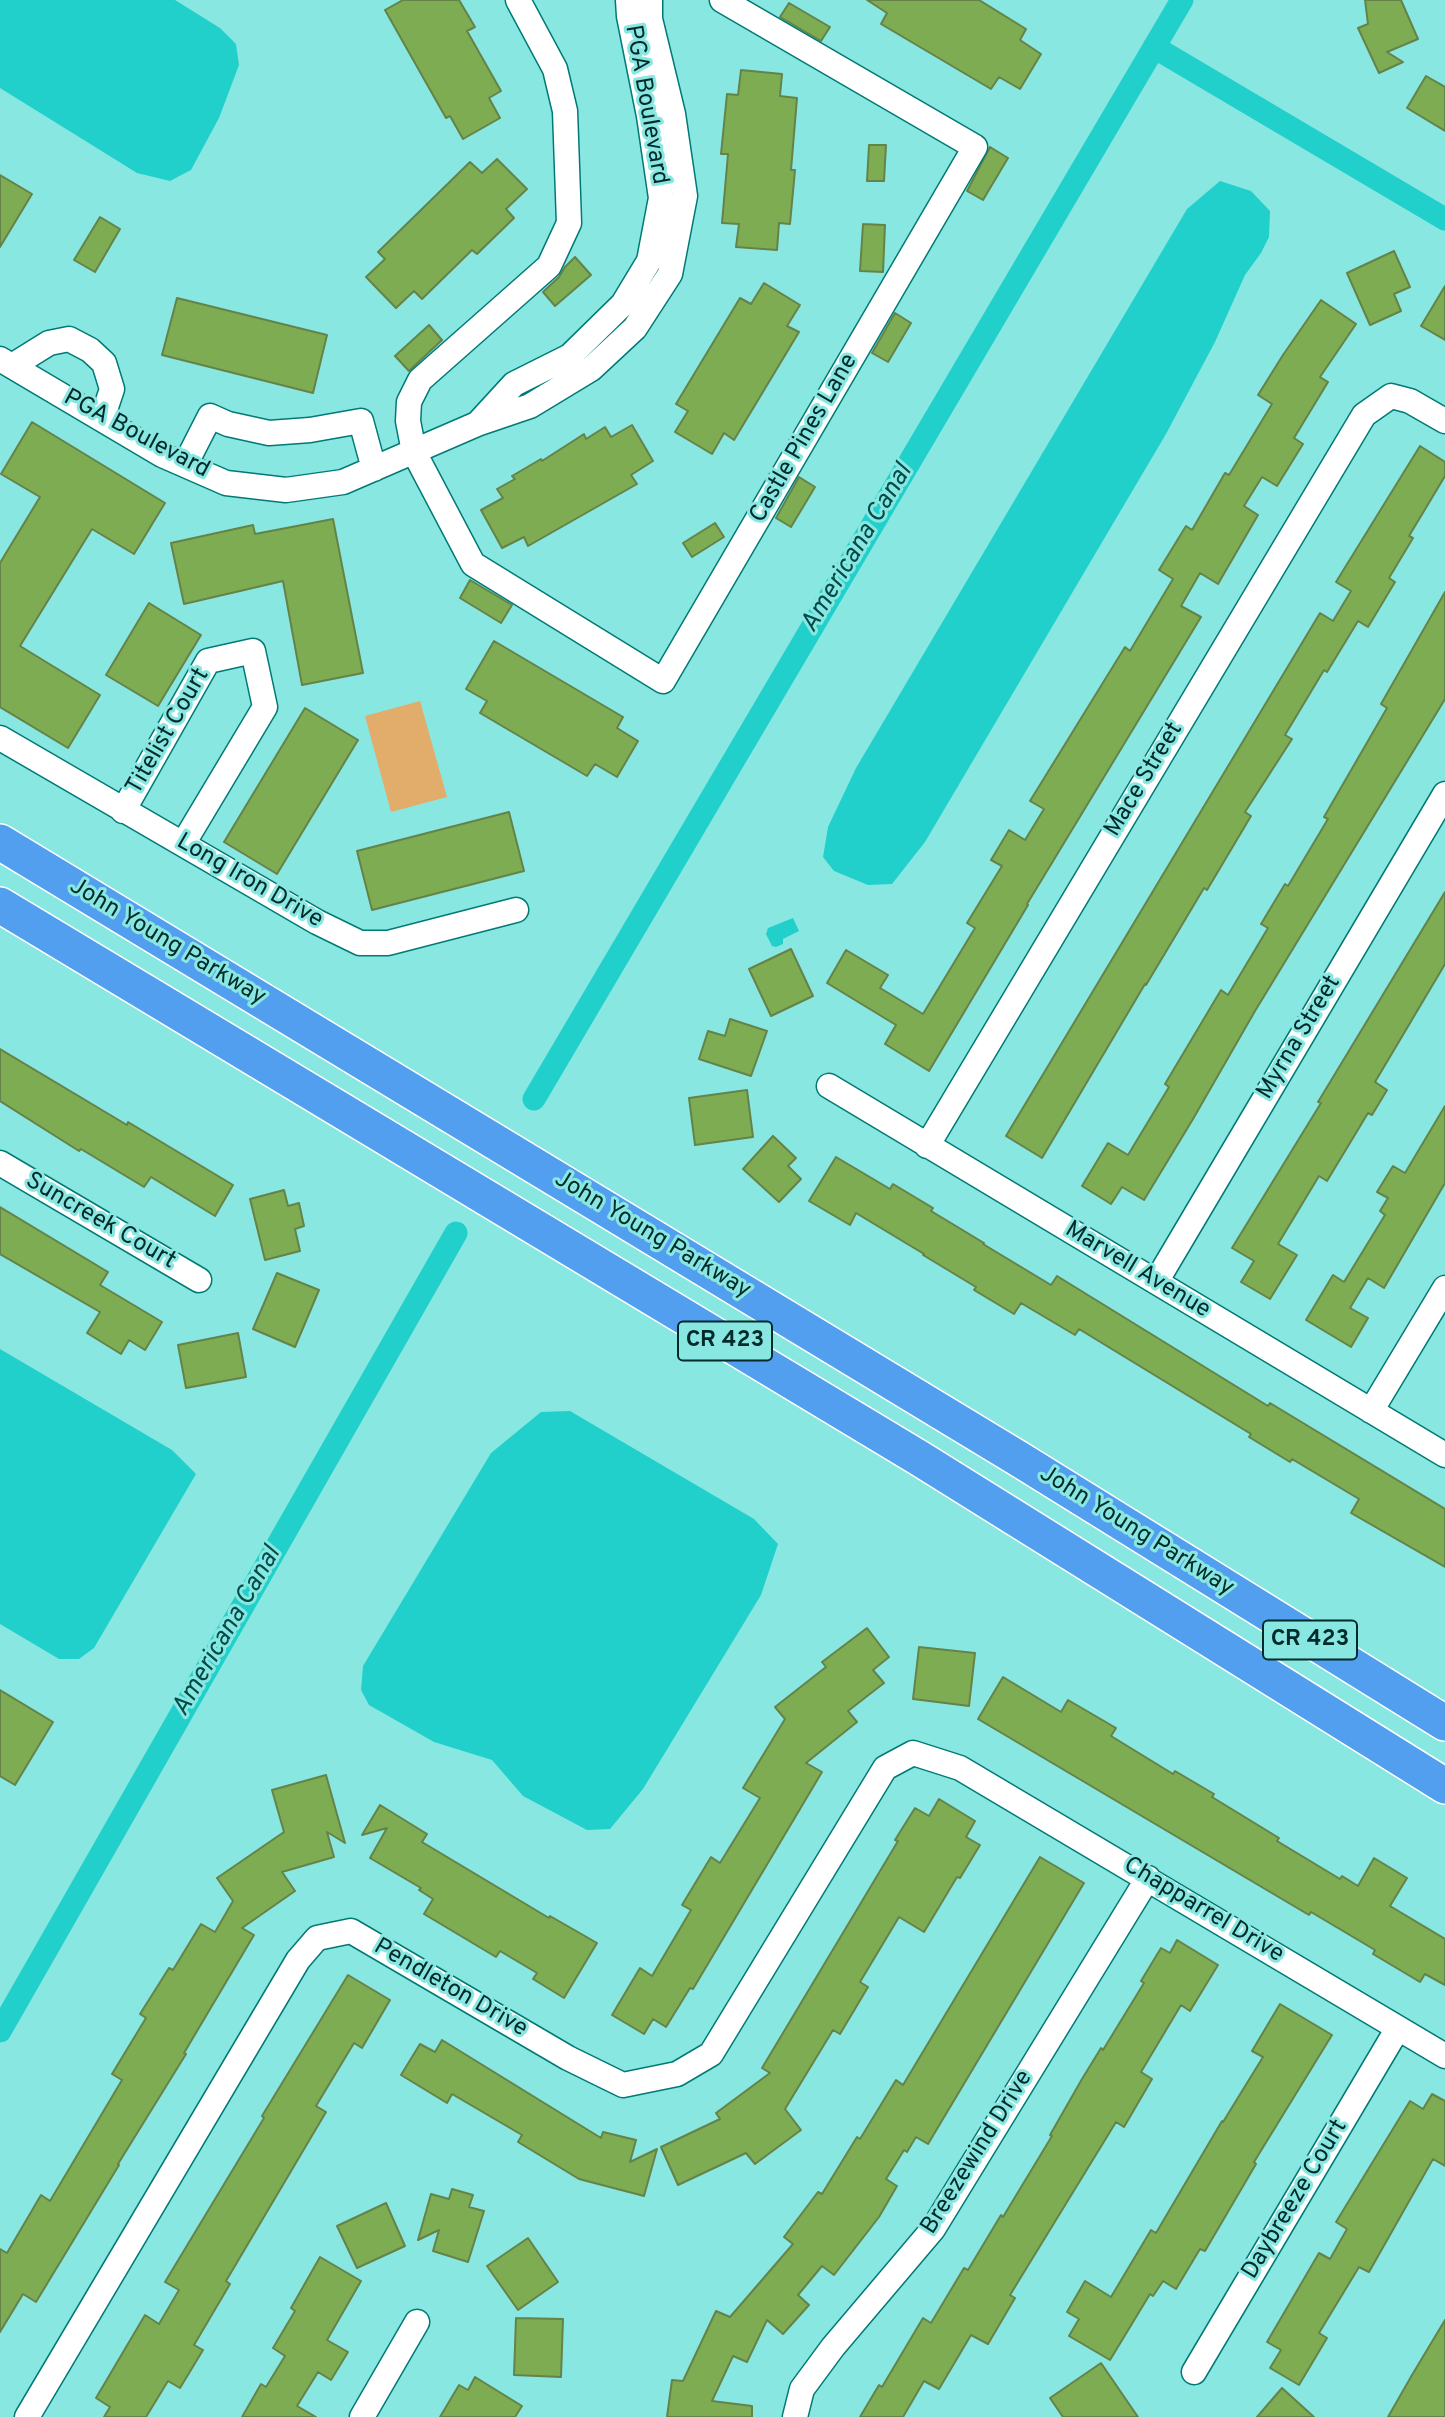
<!DOCTYPE html>
<html>
<head>
<meta charset="utf-8">
<style>
  body { margin:0 }
  canvas { display:block; background:#89e7e2 }
</style>
</head>
<body>
<canvas width="1445" height="2417"></canvas>
<script>
const ctx = document.querySelector('canvas').getContext('2d');
ctx.lineJoin = 'round';
function fillPath(path, color) {
  ctx.fillStyle = color;
  ctx.fill(path, 'evenodd');
}
function toPath(rows) {
  const path = new Path2D();
  for (const r of rows) {
    path.moveTo(r[0], r[1]);
    for (let i = 2; i < r.length; i += 2) path.lineTo(r[i], r[i + 1]);
  }
  return path;
}
function stroke(path, color, width, dash) {
  ctx.strokeStyle = color;
  ctx.lineWidth = width;
  ctx.lineCap = dash ? 'butt' : 'round';
  ctx.setLineDash(dash || []);
  ctx.stroke(path);
}
function write(font, color, halo, rows, align = 'center') {
  ctx.font = font + ' Overpass,sans-serif';
  ctx.lineWidth = 6;
  ctx.setLineDash([]);
  ctx.textBaseline = 'middle';
  ctx.strokeStyle = halo;
  ctx.fillStyle = color;
  for (const [text, x, y, turn = 0] of rows) {
    ctx.save();
    ctx.translate(x, y);
    ctx.rotate((+turn || 0) * Math.PI / 180);
    ctx.textAlign = isNaN(turn) ? turn : align;
    if (halo) ctx.strokeText(text, 0, 0);
    ctx.fillText(text, 0, 0);
    ctx.restore();
  }
}
fillPath(toPath([
  [420,701,447,797,391,812,365,716]
]), '#e2ac6a');
fillPath(toPath([
  [0,0,175,0,220,28,236,44,239,65,219,118,191,170,170,181,137,173,0,88],
  [1220,181,1251,191,1270,211,1269,237,1261,253,1245,275,1215,342,1166,434,925,842,892,884,868,885,834,871,823,857,828,827,856,768,1187,209],
  [793,918,799,931,783,939,783,944,776,947,772,946,766,934,768,928],
  [0,1349,172,1450,196,1474,94,1648,79,1659,59,1659,0,1624],
  [570,1411,754,1519,778,1544,761,1595,643,1789,610,1829,587,1830,523,1796,492,1760,434,1742,369,1705,361,1690,363,1666,491,1453,541,1412]
]), '#22d0cb');
stroke(toPath([
  [1154,47,1445,219],
  [534,1099,1182,0],
  [0,2031,456,1233]
]), '#22d0cb', 23);
const building = toPath([
  [403,0,459,0,475,27,467,31,501,91,489,98,500,118,463,139,450,116,446,118,385,10,403,0],
  [867,0,979,0,1026,29,1020,40,1041,54,1020,89,999,77,991,89,881,24,887,13,867,0],
  [1365,0,1401,0,1418,39,1387,52,1403,62,1379,73,1358,28,1368,24,1365,0],
  [789,3,830,27,821,41,780,17,789,3],
  [741,70,782,74,780,96,797,98,791,170,795,170,790,224,779,223,777,250,736,247,739,224,722,223,728,154,721,154,727,94,738,95,741,70],
  [1426,76,1445,87,1445,131,1407,108,1426,76],
  [869,145,886,145,884,181,867,181,869,145],
  [990,147,1008,158,983,200,967,191,990,147],
  [497,159,527,189,506,209,514,218,477,254,472,250,422,299,414,291,396,308,366,277,385,259,378,252,470,162,482,173,497,159],
  [0,175,32,194,0,247,0,175],
  [100,217,120,229,95,272,74,260,100,217],
  [863,224,885,225,883,272,860,271,863,224],
  [1394,251,1410,287,1394,294,1401,311,1370,325,1347,273,1394,251],
  [575,257,591,275,555,306,543,292,559,277,565,267,575,257],
  [764,283,800,305,787,326,799,332,734,440,724,433,712,454,675,432,688,411,676,404,740,298,751,304,764,283],
  [1445,286,1445,340,1421,326,1445,286],
  [177,298,327,335,313,393,162,355,177,298],
  [1321,300,1356,324,1320,377,1328,382,1294,438,1303,444,1277,486,1262,477,1244,506,1258,515,1218,584,1200,573,1181,606,1201,617,1027,904,1028,905,929,1071,885,1044,896,1025,827,983,846,950,888,975,880,988,923,1014,975,928,967,923,1002,866,991,860,1009,830,1025,840,1044,809,1030,801,1125,647,1130,651,1173,579,1159,570,1186,526,1192,530,1225,473,1229,475,1272,404,1258,395,1283,355,1321,300],
  [895,313,911,323,888,362,872,353,895,313],
  [429,325,442,340,409,371,395,356,429,325],
  [32,422,165,503,134,554,92,529,20,646,100,695,68,748,0,707,0,563,40,497,1,474,32,422],
  [632,425,653,461,631,475,637,484,528,546,524,537,502,548,481,510,503,498,497,489,515,479,512,476,541,459,542,461,584,434,586,439,605,427,611,437,632,425],
  [1420,446,1445,462,1445,476,1409,536,1413,538,1389,578,1395,582,1368,627,1358,621,1327,672,1324,670,1285,735,1292,739,1245,812,1251,816,1207,890,1204,888,1146,985,1145,984,1042,1158,1006,1136,1320,613,1333,621,1351,591,1336,582,1420,446],
  [799,477,815,487,791,527,776,518,799,477],
  [333,519,363,673,302,685,283,581,184,604,171,543,253,525,255,534,333,519],
  [715,523,724,537,692,557,683,543,715,523],
  [470,580,512,605,501,623,460,598,470,580],
  [1445,592,1445,699,1255,1011,1193,1119,1144,1200,1122,1187,1111,1204,1082,1186,1108,1143,1128,1155,1169,1087,1165,1084,1221,990,1228,995,1268,928,1261,924,1285,884,1288,886,1328,819,1324,817,1387,708,1381,704,1445,592],
  [149,603,201,635,158,706,106,675,149,603],
  [494,641,623,717,617,728,638,741,617,777,595,764,587,776,480,713,487,701,466,689,494,641],
  [305,708,358,740,277,874,224,842,305,708],
  [509,812,524,871,372,910,357,851,509,812],
  [1445,892,1445,964,1375,1082,1387,1090,1372,1115,1368,1113,1327,1181,1319,1176,1278,1244,1297,1255,1270,1299,1241,1282,1254,1261,1232,1248,1321,1103,1318,1102,1445,892],
  [791,949,813,996,771,1016,749,969,791,949],
  [730,1019,767,1031,751,1076,699,1059,708,1031,725,1036,730,1019],
  [0,1049,127,1125,128,1122,233,1185,215,1216,151,1177,144,1187,81,1149,79,1151,0,1101,0,1049],
  [747,1090,753,1137,695,1145,689,1098,747,1090],
  [1445,1106,1445,1183,1384,1288,1368,1278,1350,1308,1368,1318,1351,1347,1306,1320,1333,1275,1344,1282,1385,1215,1380,1211,1388,1198,1377,1192,1393,1166,1405,1173,1445,1106],
  [773,1136,796,1158,788,1166,801,1179,779,1202,743,1169,773,1136],
  [836,1157,890,1189,893,1184,933,1208,931,1211,984,1243,983,1244,1051,1285,1057,1276,1268,1406,1270,1403,1445,1509,1445,1567,1351,1513,1359,1499,1292,1459,1290,1462,1249,1437,1251,1434,1079,1329,1075,1335,1021,1303,1014,1314,974,1290,976,1287,923,1255,924,1254,856,1213,850,1225,809,1201,836,1157],
  [284,1190,288,1206,299,1203,304,1226,295,1229,300,1251,265,1260,250,1199,284,1190],
  [0,1207,108,1272,100,1285,162,1322,145,1350,129,1340,121,1354,87,1333,100,1312,0,1254,0,1207],
  [277,1273,319,1290,295,1347,253,1329,277,1273],
  [238,1333,246,1377,186,1388,178,1345,238,1333],
  [867,1628,889,1657,873,1670,884,1683,848,1711,857,1722,806,1763,822,1772,693,1989,690,1988,666,2027,653,2019,644,2034,612,2015,640,1968,652,1976,691,1910,682,1905,711,1857,720,1863,760,1798,743,1788,785,1719,775,1707,826,1667,822,1662,867,1628],
  [919,1647,975,1653,969,1706,913,1699,919,1647],
  [1003,1677,1061,1712,1068,1700,1116,1728,1111,1736,1173,1774,1175,1771,1214,1794,1212,1797,1279,1838,1277,1841,1340,1879,1342,1876,1358,1886,1374,1858,1407,1878,1390,1906,1445,1939,1445,1985,1425,1974,1420,1982,1373,1954,1375,1950,1311,1912,1309,1915,1238,1873,978,1719,1003,1677],
  [0,1690,53,1722,15,1785,0,1776,0,1690],
  [326,1775,345,1843,327,1832,334,1857,282,1872,295,1891,242,1928,254,1935,184,2053,186,2054,118,2164,119,2165,36,2302,23,2294,0,2332,0,2249,7,2253,41,2195,50,2201,122,2080,112,2074,146,2018,140,2014,169,1968,173,1970,201,1924,215,1932,233,1901,217,1878,284,1832,272,1790,326,1775],
  [939,1799,975,1821,966,1837,980,1845,960,1878,957,1877,924,1932,899,1917,860,1982,868,1987,840,2034,833,2030,785,2109,801,2130,755,2164,746,2153,678,2185,661,2147,720,2119,716,2113,770,2073,762,2068,898,1841,895,1840,915,1808,929,1816,939,1799],
  [380,1805,427,1834,422,1842,549,1918,550,1916,597,1943,564,1998,533,1979,537,1973,500,1951,496,1957,424,1914,433,1899,419,1890,421,1888,370,1858,387,1828,362,1835,380,1805],
  [1040,1857,1084,1883,928,2144,916,2137,907,2152,904,2150,886,2179,897,2186,879,2217,834,2275,822,2266,798,2295,809,2305,783,2334,767,2320,747,2362,733,2356,712,2401,752,2406,752,2417,667,2417,672,2380,683,2381,716,2311,730,2317,793,2244,784,2237,818,2192,822,2194,857,2137,860,2139,896,2080,903,2085,1040,1857],
  [1177,1940,1218,1965,1190,2011,1181,2005,1141,2072,1152,2079,1124,2127,1116,2122,1010,2295,1015,2298,988,2344,971,2335,939,2389,924,2381,903,2417,860,2417,879,2385,882,2387,923,2318,931,2323,964,2268,968,2270,1001,2215,1003,2217,1052,2136,1050,2135,1082,2079,1101,2048,1103,2050,1144,1983,1141,1981,1161,1948,1170,1953,1177,1940],
  [348,1975,390,2000,362,2048,354,2043,316,2106,326,2112,226,2281,230,2284,194,2345,203,2350,180,2388,168,2381,146,2417,104,2417,110,2407,96,2398,145,2315,159,2324,179,2290,165,2282,264,2118,262,2116,348,1975],
  [1280,2004,1332,2035,1254,2162,1256,2164,1205,2251,1200,2249,1176,2289,1163,2281,1153,2296,1150,2294,1110,2360,1069,2336,1079,2319,1067,2312,1085,2281,1111,2297,1151,2230,1156,2233,1222,2121,1223,2122,1263,2057,1252,2051,1280,2004],
  [442,2040,601,2138,603,2132,636,2140,630,2162,657,2149,644,2196,579,2179,518,2142,522,2135,452,2094,447,2103,401,2075,420,2044,435,2052,442,2040],
  [1432,2094,1445,2101,1445,2166,1433,2159,1369,2272,1359,2267,1319,2333,1327,2338,1299,2385,1270,2368,1281,2350,1267,2342,1319,2253,1330,2259,1347,2229,1336,2222,1410,2101,1423,2109,1432,2094],
  [452,2189,473,2195,469,2207,484,2211,468,2262,433,2251,439,2230,418,2240,431,2194,449,2199,452,2189],
  [386,2203,405,2246,357,2268,337,2226,386,2203],
  [528,2238,558,2282,518,2310,487,2266,528,2238],
  [320,2257,361,2281,327,2340,348,2352,331,2380,318,2372,297,2406,316,2417,242,2417,261,2384,266,2387,285,2356,273,2348,295,2311,291,2308,320,2257],
  [516,2318,563,2319,561,2377,514,2375,516,2318],
  [1445,2320,1445,2417,1388,2417,1412,2375,1445,2320],
  [1101,2363,1138,2417,1063,2417,1050,2398,1101,2363],
  [475,2377,522,2406,515,2417,440,2417,459,2385,468,2390,475,2377],
  [1282,2388,1314,2417,1257,2417,1282,2388]
]);
fillPath(building, '#7eac53');
stroke(building, '#648349', 2);
const minor = toPath([
  [518,0,555,69,565,111,569,223,549,266,420,380,409,402,408,421,414,452,473,564,663,681,975,147,722,0],
  [0,359,162,455,226,483,286,490,343,482,477,424,530,406,591,369,635,328,670,274,685,196,673,114,650,19,650,0],
  [12,366,49,343,69,339,90,350,104,363,112,389,102,419],
  [480,421,514,384,570,356,623,304,649,261,661,198,649,116,629,16,628,0],
  [185,465,210,416,228,424,269,433,310,430,361,421,374,469],
  [0,738,317,922,360,943,388,943,516,910],
  [123,811,208,661,253,651,265,707,183,844],
  [829,1086,1445,1455],
  [927,1146,1364,415,1391,396,1410,401,1445,421],
  [0,1163,199,1280],
  [1156,1282,1445,794],
  [1371,1411,1445,1288],
  [1194,2372,1398,2028],
  [27,2417,298,1960,317,1938,351,1931,568,2058,623,2085,677,2074,711,2054,885,1768,913,1753,960,1768,1445,2056],
  [362,2417,417,2322],
  [795,2417,802,2389,833,2347,933,2229,1148,1878]
]);
const highway = toPath([
  [0,842,1019,1459,1445,1723],
  [0,905,919,1458,1445,1786]
]);
stroke(minor, '#007a76', 27);
stroke(highway, '#fff', 38);
stroke(minor, '#fff', 24);
stroke(highway, '#529fef', 35);
for (const [x, y, w] of [
  [725,1341,94],
  [1310,1640,94]
]) {
  const box = new Path2D();
  box.roundRect(x - w / 2, y - 19.5, w, 39, 5);
  ctx.fillStyle = '#89e7e2';
  ctx.fill(box);
  stroke(box, '#002b2a', 2);
}
write('bold 23px', '#002b2a', null, [
  ["CR 423",725,1341],
  ["CR 423",1310,1640]
]);
write('24px', '#002b2a', '#89e7e2', [
  ["PGA Boulevard",645,105,80],
  ["PGA Boulevard",136,435,28],
  ["Castle Pines Lane",805,439,-60],
  ["Titelist Court",169,732,-60],
  ["Mace Street",1145,780,-59],
  ["Long Iron Drive",249,882,30],
  ["John Young Parkway",167,943,31],
  ["Myrna Street",1300,1038,-59],
  ["Suncreek Court",100,1222,30],
  ["John Young Parkway",652,1236,31],
  ["Marvell Avenue",1137,1271,31],
  ["John Young Parkway",1136,1532,32],
  ["Chapparrel Drive",1203,1911,31],
  ["Pendleton Drive",450,1989,30],
  ["Breezewind Drive",978,2153,-58],
  ["Daybreeze Court",1296,2200,-59]
]);
write('italic 26px', '#024b49', '#89e7e2', [
  ["Americana Canal",858,549,-59],
  ["Americana Canal",228,1632,-60]
]);
</script>
</body>
</html>
